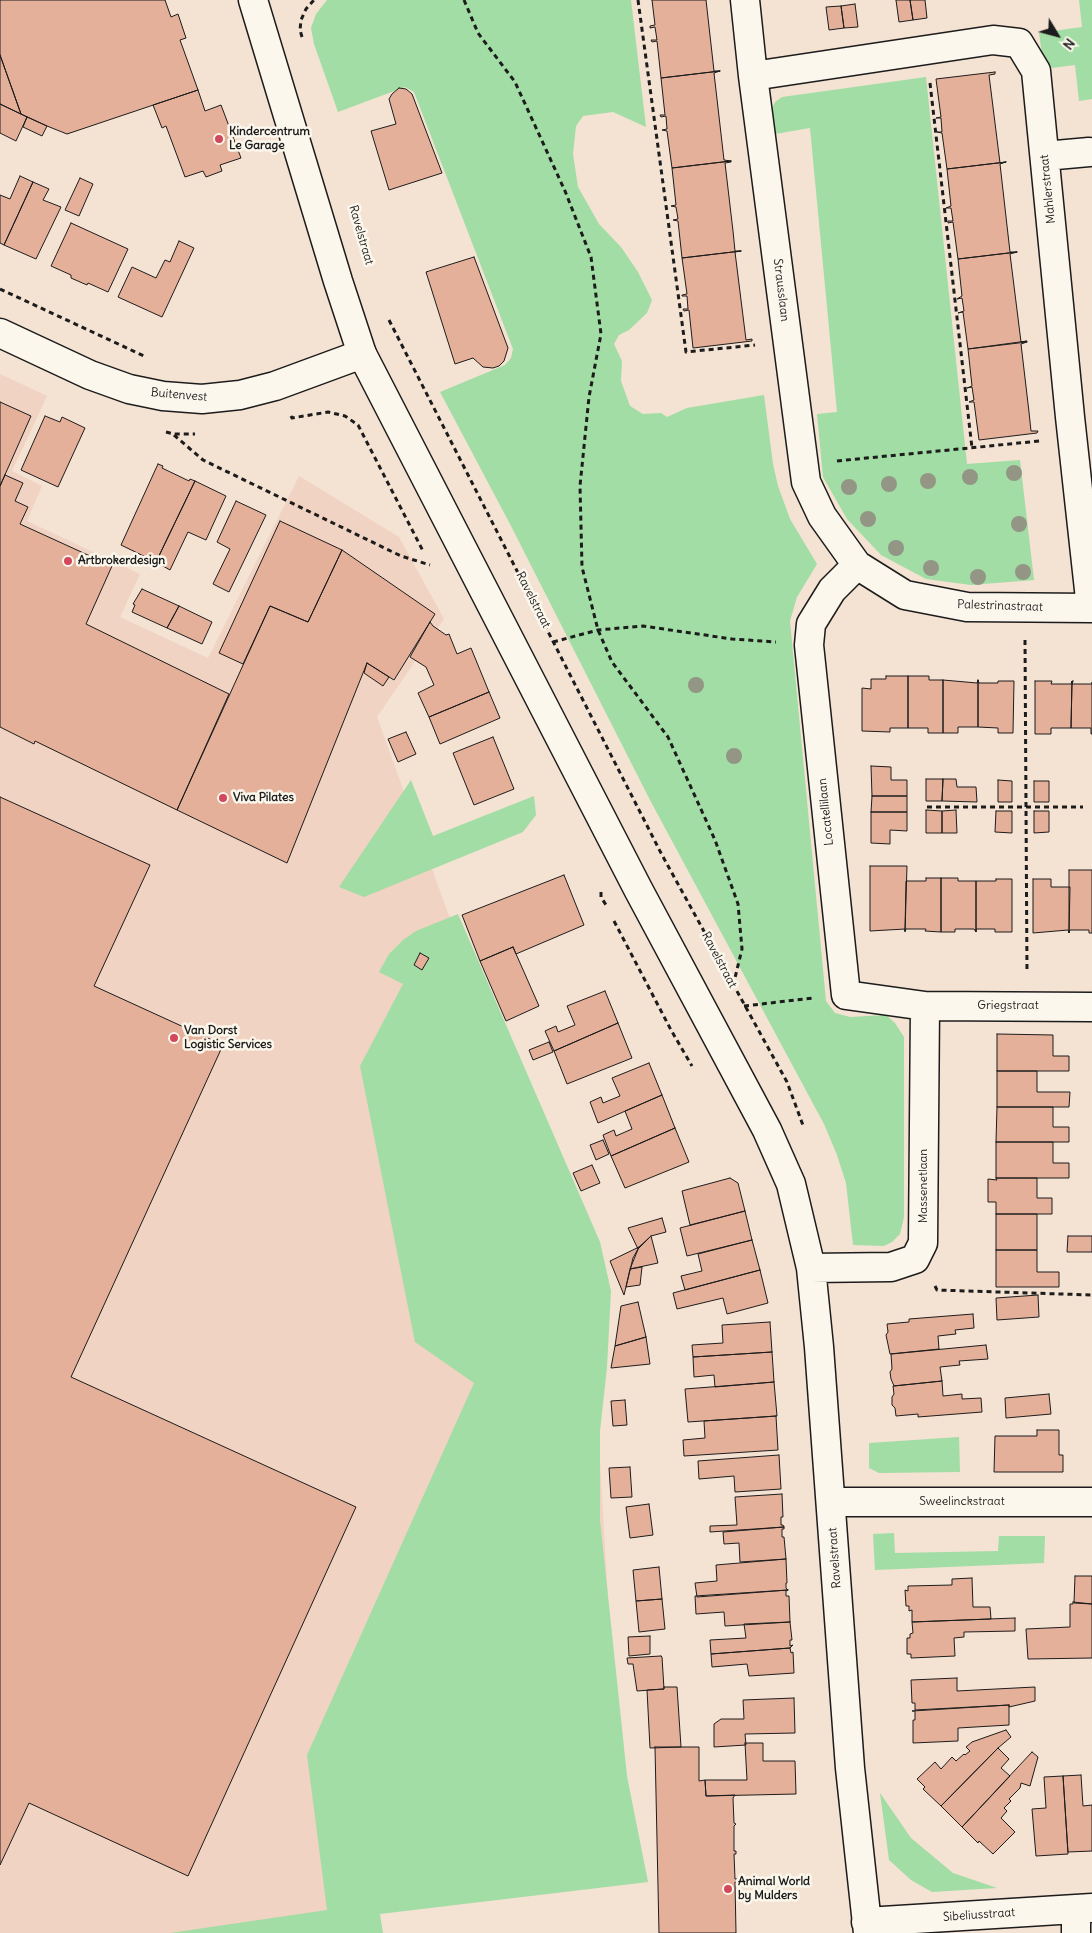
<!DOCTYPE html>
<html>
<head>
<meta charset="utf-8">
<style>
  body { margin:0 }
  #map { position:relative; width:1092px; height:1933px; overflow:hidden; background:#f4e2d3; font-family:Delius,sans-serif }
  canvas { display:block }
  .north { position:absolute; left:1032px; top:10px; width:50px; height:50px; -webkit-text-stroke:4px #fbf7ec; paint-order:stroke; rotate:127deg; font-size:14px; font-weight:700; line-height:20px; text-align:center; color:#1c1c1c }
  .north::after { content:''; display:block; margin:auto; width:18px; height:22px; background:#1c1c1c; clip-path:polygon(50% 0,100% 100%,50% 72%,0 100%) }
</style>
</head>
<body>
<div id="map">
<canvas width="1092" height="1933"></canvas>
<div class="north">N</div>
</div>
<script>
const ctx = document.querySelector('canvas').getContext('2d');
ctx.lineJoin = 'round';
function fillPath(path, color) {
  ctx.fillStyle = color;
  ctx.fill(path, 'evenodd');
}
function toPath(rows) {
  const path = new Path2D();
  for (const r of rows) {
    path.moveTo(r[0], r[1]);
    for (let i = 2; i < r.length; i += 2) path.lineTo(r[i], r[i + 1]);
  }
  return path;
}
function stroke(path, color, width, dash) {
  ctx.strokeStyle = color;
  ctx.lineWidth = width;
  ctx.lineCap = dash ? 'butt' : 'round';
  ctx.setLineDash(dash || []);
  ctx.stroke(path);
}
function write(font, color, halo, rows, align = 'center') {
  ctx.font = font + ' Delius,sans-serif';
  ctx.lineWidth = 5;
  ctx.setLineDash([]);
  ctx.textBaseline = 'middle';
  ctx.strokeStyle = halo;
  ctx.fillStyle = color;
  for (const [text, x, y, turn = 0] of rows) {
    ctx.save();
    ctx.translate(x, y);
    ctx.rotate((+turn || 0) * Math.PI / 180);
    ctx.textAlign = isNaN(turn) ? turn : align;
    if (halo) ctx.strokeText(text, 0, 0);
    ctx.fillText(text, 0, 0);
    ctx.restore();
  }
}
fillPath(toPath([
  [0,374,47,396,12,471,42,486,27,521,140,574,120,617,208,658,299,476,399,537,444,619,377,717,591,1308,623,1855,364,1873,363,1933,0,1933]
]), '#f0d3c2');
fillPath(toPath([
  [327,0,631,0,646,127,613,112,583,116,576,126,573,154,578,187,599,224,621,247,638,272,652,300,647,313,629,330,619,335,614,344,622,361,621,381,630,406,643,414,661,413,667,417,687,408,764,395,773,464,778,486,790,519,817,564,797,597,790,621,826,1001,835,1013,850,1017,886,1015,895,1023,904,1037,904,1217,900,1234,892,1242,884,1246,853,1245,846,1183,837,1155,824,1124,650,800,510,524,440,392,505,365,511,358,513,349,414,92,405,87,338,112,314,44,311,28,316,14],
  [1079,0,1092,0,1092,99,1079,101,1075,65,1044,69,1039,33,1082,27],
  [926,77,967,464,1020,460,1034,580,971,585,926,579,881,555,847,519,823,477,817,414,837,412,810,128,775,134,772,109,775,102,782,97],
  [411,780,433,836,534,796,536,815,523,832,364,897,339,887],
  [458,914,600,1242,611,1291,607,1367,600,1431,600,1520,627,1776,648,1882,380,1914,383,1933,170,1933,327,1910,307,1755,474,1383,415,1342,360,1066,403,984,379,972,389,954,403,940,416,931],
  [959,1437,960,1472,879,1473,869,1468,869,1443],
  [894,1533,895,1553,998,1551,999,1536,1045,1536,1044,1563,875,1570,873,1534],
  [880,1793,911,1838,953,1873,997,1888,932,1892,911,1880,889,1860]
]), '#a1dda4');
const building = toPath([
  [0,0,165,0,171,17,178,14,186,38,180,40,198,90,67,134,47,126,21,114,0,55,0,0],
  [652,0,706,0,714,71,720,71,661,78,657,41,652,42,651,40,657,40,655,27,650,28,650,26,655,25,652,0],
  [896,0,910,0,913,20,899,22,896,0],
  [910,0,925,0,927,18,913,20,910,0],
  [855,4,858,27,844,28,841,6,855,4],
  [841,6,844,28,829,30,826,7,841,6],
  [0,55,21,114,0,104,0,55],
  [720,71,714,73,724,160,731,161,672,168,667,131,662,130,667,129,666,116,661,117,660,115,665,115,661,78,720,71],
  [995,72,995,74,989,75,1000,163,1006,162,947,169,942,133,937,132,942,132,941,118,936,118,941,117,936,79,995,72],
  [399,88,406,89,412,94,442,173,389,190,371,131,396,124,389,99,392,94,399,88],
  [198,90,205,111,221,105,241,158,220,165,222,171,206,177,203,171,185,177,166,126,162,128,153,105,198,90],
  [0,104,27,117,16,141,0,133,0,104],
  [27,117,47,126,42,136,23,127,27,117],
  [731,161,731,162,725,163,733,231,735,251,741,251,682,258,678,221,673,220,678,219,676,207,671,206,676,205,672,168,731,161],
  [1006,162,1000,164,1010,252,1017,252,958,259,953,222,948,223,948,221,953,221,951,208,946,208,951,206,947,169,1006,162],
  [20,176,33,182,4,245,0,243,0,195,10,199,20,176],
  [80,178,93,184,79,216,65,210,80,178],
  [33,182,49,189,43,200,61,207,36,259,4,245,33,182],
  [71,223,128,249,108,292,88,283,87,285,71,278,71,275,51,266,71,223],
  [179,241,194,248,162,317,118,297,132,267,156,278,165,260,170,262,179,241],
  [741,251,735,252,746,340,752,339,752,341,693,348,689,310,684,311,683,309,688,309,687,296,682,296,682,295,687,294,682,258,741,251],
  [1017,252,1010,254,1021,342,1027,341,968,349,963,312,958,313,964,311,962,298,957,299,962,296,958,259,1017,252],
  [474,257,508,348,504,361,499,366,493,368,483,367,473,358,455,364,426,272,474,257],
  [1027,342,1021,344,1029,412,1031,431,1038,431,1037,433,979,440,974,402,969,402,974,400,972,387,967,388,972,386,968,349,1027,342],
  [0,402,31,416,0,486,0,402],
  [45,416,60,422,62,417,85,428,58,487,21,470,45,416],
  [158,464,163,466,162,468,189,481,190,479,195,481,156,562,121,545,158,464],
  [5,475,23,483,15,501,28,507,20,524,112,566,86,624,229,694,177,810,35,741,34,744,0,727,0,486,5,475],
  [195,481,226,496,206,540,188,532,170,570,156,562,195,481],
  [236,501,266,515,229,592,213,584,230,549,217,542,236,501],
  [280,521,342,550,308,622,270,606,243,664,219,653,280,521],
  [342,550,435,614,394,680,367,663,287,863,177,810,270,606,308,622,342,550],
  [142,589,179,606,167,628,132,612,135,605,133,604,142,589],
  [179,606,212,622,202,644,167,628,179,606],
  [430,622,433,626,446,635,449,634,457,654,471,648,489,692,429,717,418,693,434,685,426,667,410,657,430,622],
  [367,663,389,677,383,686,364,673,367,663],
  [886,676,908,676,908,728,890,728,890,732,862,731,862,688,871,689,871,679,886,679,886,676],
  [908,676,929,676,929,680,943,680,943,733,928,733,928,728,908,728,908,676],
  [943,680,977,683,978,680,978,727,958,727,958,733,943,733,943,680],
  [978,680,979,683,998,683,998,681,1014,681,1013,733,998,733,998,728,978,727,978,680],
  [1035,681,1052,681,1051,684,1071,684,1072,681,1071,728,1051,728,1051,734,1035,734,1035,681],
  [1073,681,1072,684,1092,684,1092,682,1092,734,1091,734,1091,728,1071,728,1072,681,1073,681],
  [489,692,500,718,440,744,429,717,489,692],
  [406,732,416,754,398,762,388,739,406,732],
  [493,737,514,789,474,805,453,753,493,737],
  [871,766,891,767,891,780,907,780,907,796,872,796,871,766],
  [926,779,943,779,942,801,926,801,926,779],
  [943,779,956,779,957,787,976,787,977,802,942,801,943,779],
  [998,780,1012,781,1012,802,998,802,998,780],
  [1034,781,1049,781,1049,802,1034,802,1034,781],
  [872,796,907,796,907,812,871,812,872,796],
  [0,797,150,865,94,986,223,1045,71,1377,356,1507,188,1876,29,1803,0,1865,0,797],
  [926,810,942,811,942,833,926,833,926,810],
  [956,810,957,833,942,833,942,811,956,810],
  [996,811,1012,811,1012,833,995,832,996,811],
  [1034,811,1049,811,1049,832,1034,833,1034,811],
  [871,812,907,812,907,831,890,830,890,844,871,843,871,812],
  [870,866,907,866,905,932,905,929,870,931,870,866],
  [1069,870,1092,870,1092,933,1089,933,1089,930,1070,930,1069,933,1069,870],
  [564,875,584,925,516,954,513,947,480,961,462,915,564,875],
  [926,878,941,878,941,932,925,931,926,929,906,929,905,931,906,881,926,881,926,878],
  [941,878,958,878,958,881,976,881,976,932,974,929,955,929,955,932,941,932,941,878],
  [996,879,1012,879,1012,932,995,932,995,929,976,929,976,932,976,881,996,881,996,879],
  [1033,879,1051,879,1051,887,1070,887,1069,933,1068,930,1033,933,1033,879],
  [513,947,539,1006,506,1021,480,961,513,947],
  [420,953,429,958,422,970,414,965,420,953],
  [605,991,618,1023,554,1051,545,1031,556,1026,558,1032,575,1025,567,1006,605,991],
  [618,1023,632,1058,567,1084,554,1051,618,1023],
  [997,1034,1053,1035,1053,1056,1069,1056,1069,1071,997,1071,997,1034],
  [549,1042,553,1052,533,1060,529,1050,549,1042],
  [649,1063,662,1095,598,1123,590,1102,601,1097,603,1103,620,1096,612,1078,649,1063],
  [997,1071,1037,1071,1037,1092,1070,1092,1069,1107,997,1107,997,1071],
  [662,1095,675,1128,611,1156,603,1135,614,1130,616,1136,632,1129,625,1111,662,1095],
  [997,1107,1053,1107,1053,1127,1069,1127,1069,1142,996,1142,997,1107],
  [675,1128,689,1162,625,1188,611,1156,675,1128],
  [603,1140,609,1154,596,1160,590,1145,603,1140],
  [996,1142,1053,1142,1053,1163,1069,1163,1069,1178,996,1178,996,1142],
  [592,1165,600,1183,581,1191,573,1173,592,1165],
  [730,1178,738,1183,745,1211,690,1225,682,1191,730,1178],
  [996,1178,1037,1178,1037,1198,1052,1198,1052,1214,996,1214,996,1202,988,1202,988,1179,997,1180,996,1178],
  [745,1211,752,1240,687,1256,680,1228,745,1211],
  [996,1214,1037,1214,1037,1250,996,1250,996,1214],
  [662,1218,666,1232,651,1236,638,1249,628,1228,662,1218],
  [651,1236,658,1263,630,1269,639,1247,651,1236],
  [1068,1236,1092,1236,1092,1252,1067,1252,1068,1236],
  [752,1240,760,1270,685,1290,681,1276,702,1271,698,1254,752,1240],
  [639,1247,633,1258,624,1295,610,1261,639,1247],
  [996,1250,1037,1250,1037,1272,1059,1272,1059,1287,996,1287,996,1250],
  [642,1267,640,1285,626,1287,630,1269,642,1267],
  [760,1270,768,1303,727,1314,723,1298,677,1309,673,1293,760,1270],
  [1038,1295,1039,1317,997,1320,996,1298,1038,1295],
  [638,1302,646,1337,615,1346,621,1306,638,1302],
  [973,1314,974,1328,955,1330,956,1334,938,1336,939,1349,890,1354,886,1335,888,1332,887,1324,909,1322,909,1319,973,1314],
  [770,1322,772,1352,693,1357,692,1345,723,1343,722,1325,770,1322],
  [646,1337,650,1364,611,1368,615,1346,646,1337],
  [986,1345,988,1359,959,1361,960,1365,940,1367,942,1381,894,1386,891,1379,890,1372,892,1369,891,1354,986,1345],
  [772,1352,774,1382,715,1387,714,1375,694,1377,693,1357,772,1352],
  [942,1381,943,1396,962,1394,962,1399,981,1398,982,1412,918,1417,918,1414,896,1416,895,1408,892,1405,892,1397,894,1394,893,1386,942,1381],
  [774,1382,777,1416,688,1422,685,1389,774,1382],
  [1049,1394,1051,1414,1006,1418,1005,1398,1049,1394],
  [625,1400,627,1425,613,1426,611,1401,625,1400],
  [776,1416,778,1450,684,1456,683,1440,705,1438,704,1421,776,1416],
  [1037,1430,1059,1430,1059,1455,1063,1455,1063,1472,994,1472,995,1436,1037,1436,1037,1430],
  [779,1455,781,1489,735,1492,734,1476,699,1479,698,1461,779,1455],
  [630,1467,632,1497,611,1498,609,1468,630,1467],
  [782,1494,783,1517,781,1517,781,1525,783,1525,784,1527,710,1532,710,1526,737,1525,735,1497,782,1494],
  [649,1504,653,1535,630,1538,626,1507,649,1504],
  [784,1527,784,1529,782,1529,782,1537,784,1537,786,1559,740,1562,739,1543,724,1544,723,1532,784,1527],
  [786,1559,787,1583,786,1583,786,1588,788,1590,697,1597,695,1583,717,1581,716,1565,786,1559],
  [659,1567,662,1599,636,1601,633,1570,659,1567],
  [1075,1576,1092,1576,1092,1604,1074,1603,1075,1576],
  [972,1578,973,1607,990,1607,991,1619,912,1622,912,1610,909,1611,909,1606,906,1606,905,1590,908,1591,908,1586,952,1585,952,1579,972,1578],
  [788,1590,786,1591,786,1596,789,1596,790,1622,725,1626,724,1612,696,1614,695,1596,788,1590],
  [662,1599,665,1629,639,1632,636,1601,662,1599],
  [1073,1602,1092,1604,1092,1658,1028,1659,1026,1629,1070,1627,1070,1604,1073,1604,1073,1602],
  [1015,1618,1015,1631,964,1632,964,1637,954,1638,955,1656,911,1658,911,1654,907,1654,907,1638,910,1638,910,1634,913,1633,912,1622,1015,1618],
  [790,1622,792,1640,790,1640,790,1646,793,1645,790,1648,711,1654,710,1640,746,1638,744,1624,790,1622],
  [650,1636,650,1654,629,1656,628,1637,650,1636],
  [790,1648,791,1653,793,1652,794,1673,749,1676,747,1664,712,1667,711,1654,790,1648],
  [661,1656,662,1657,664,1689,637,1691,633,1664,628,1664,627,1658,661,1656],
  [957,1678,957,1691,1035,1687,1035,1701,1009,1707,1009,1705,915,1710,915,1703,912,1703,911,1680,957,1678],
  [664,1687,677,1687,681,1747,650,1748,647,1690,664,1689,664,1687],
  [794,1698,795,1733,745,1734,746,1745,714,1747,714,1724,721,1719,744,1719,743,1700,794,1698],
  [1009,1705,1009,1725,958,1728,958,1741,913,1743,913,1720,915,1720,915,1711,912,1711,1009,1705],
  [1006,1730,1011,1737,998,1748,941,1806,923,1789,925,1787,917,1779,935,1762,941,1769,952,1757,956,1761,964,1754,965,1755,970,1751,966,1747,972,1742,1006,1730],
  [745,1743,763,1743,763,1761,795,1761,796,1794,706,1796,705,1780,747,1780,745,1743],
  [655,1747,699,1747,699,1781,705,1780,706,1796,735,1795,733,1798,734,1823,736,1824,734,1826,734,1851,736,1851,736,1854,734,1854,735,1879,737,1879,737,1882,735,1882,736,1933,659,1933,655,1747],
  [998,1748,1009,1759,1001,1768,1010,1776,962,1827,941,1806,998,1748],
  [1032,1752,1038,1757,1030,1786,1021,1783,1020,1788,1009,1799,1011,1801,1004,1808,1007,1811,1001,1818,1015,1832,993,1854,979,1841,978,1843,962,1827,1032,1752],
  [1081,1775,1083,1806,1092,1805,1092,1851,1068,1852,1063,1776,1081,1775],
  [1063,1776,1068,1854,1036,1856,1032,1809,1046,1808,1044,1777,1063,1776]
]);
fillPath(building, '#e5b099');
stroke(building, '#1c1c1c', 1);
const minor = toPath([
  [745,0,753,76,806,482,822,516,857,565,905,595,967,607,1092,608],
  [753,76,993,40,1019,43,1036,71,1070,417,1091,608],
  [1045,156,1089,152],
  [362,354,638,889,767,1130,791,1184,811,1268,819,1347,850,1768,868,1933],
  [857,565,832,590,811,624,809,645,846,995,925,1006,1092,1007],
  [811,1268,891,1267,915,1259,923,1243,925,1006],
  [831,1502,1092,1502],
  [1076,1909,1076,1933],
  [866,1922,1092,1908]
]);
const major = toPath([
  [0,333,90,375,129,389,163,396,202,399,240,395,275,386,362,354,338,281,253,0]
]);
stroke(minor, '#1c1c1c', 31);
stroke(major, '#1c1c1c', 31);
stroke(toPath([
  [464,0,478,33,515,82,565,191,591,257,601,334,589,397,580,486,582,567,598,630,612,662,668,737,715,840,738,904,742,949,733,986],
  [638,0,686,352,755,345],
  [302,37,300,30,301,20,306,9,314,0],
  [930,83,972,448],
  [0,289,144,356],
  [389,320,662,855,787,1082,804,1128],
  [291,416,292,418,328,412,345,416,358,425,423,551],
  [166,432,174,434,195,434],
  [174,435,203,460,401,556,430,565],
  [837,461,1040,441],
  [1025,640,1027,973],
  [553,642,598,630,643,626,732,639,776,642],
  [927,807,1083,807],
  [601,892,601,897,606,905],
  [614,921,671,1030,692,1066],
  [744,1006,813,998],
  [935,1286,937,1290,1092,1295]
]), '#1c1c1c', 3, [5, 4]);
stroke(minor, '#fbf7ec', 28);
stroke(major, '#fbf7ec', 28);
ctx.fillStyle = '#939585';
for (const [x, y] of [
  [1014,473],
  [970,477],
  [928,481],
  [889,484],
  [849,487],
  [868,519],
  [1019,524],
  [896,548],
  [931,568],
  [1023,572],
  [978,577],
  [696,685],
  [734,756]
]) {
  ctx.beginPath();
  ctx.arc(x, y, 8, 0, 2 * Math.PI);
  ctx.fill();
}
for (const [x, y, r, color] of [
  [219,139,5,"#d1495b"],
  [68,561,5,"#d1495b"],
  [223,798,5,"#d1495b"],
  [174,1038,5,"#d1495b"],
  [728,1889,5,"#d1495b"]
]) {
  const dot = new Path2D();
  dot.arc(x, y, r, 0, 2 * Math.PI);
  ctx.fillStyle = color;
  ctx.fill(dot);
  stroke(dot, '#fbf7ec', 2);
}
write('bold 12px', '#1c1c1c', '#fbf7ec', [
  ["Kindercentrum",229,132],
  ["Le Garage",229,146],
  ["Artbrokerdesign",78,561],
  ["Viva Pilates",233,798],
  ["Van Dorst",184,1031],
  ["Logistic Services",184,1045],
  ["Animal World",738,1882],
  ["by Mulders",738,1896]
], 'left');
write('12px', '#1c1c1c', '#fbf7ec', [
  ["Mahlerstraat",1048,189,-96],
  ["Ravelstraat",361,235,74],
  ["Strausslaan",781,290,83],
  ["Buitenvest",179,395,5],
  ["Ravelstraat",533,600,63],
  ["Palestrinastraat",1000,606,2],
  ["Locatellilaan",826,812,-96],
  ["Ravelstraat",719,960,62],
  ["Griegstraat",1008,1006],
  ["Massenetlaan",924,1186,-90],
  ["Sweelinckstraat",962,1502],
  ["Ravelstraat",835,1558,-94],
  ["Sibeliusstraat",979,1915,-4]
]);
</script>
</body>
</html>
